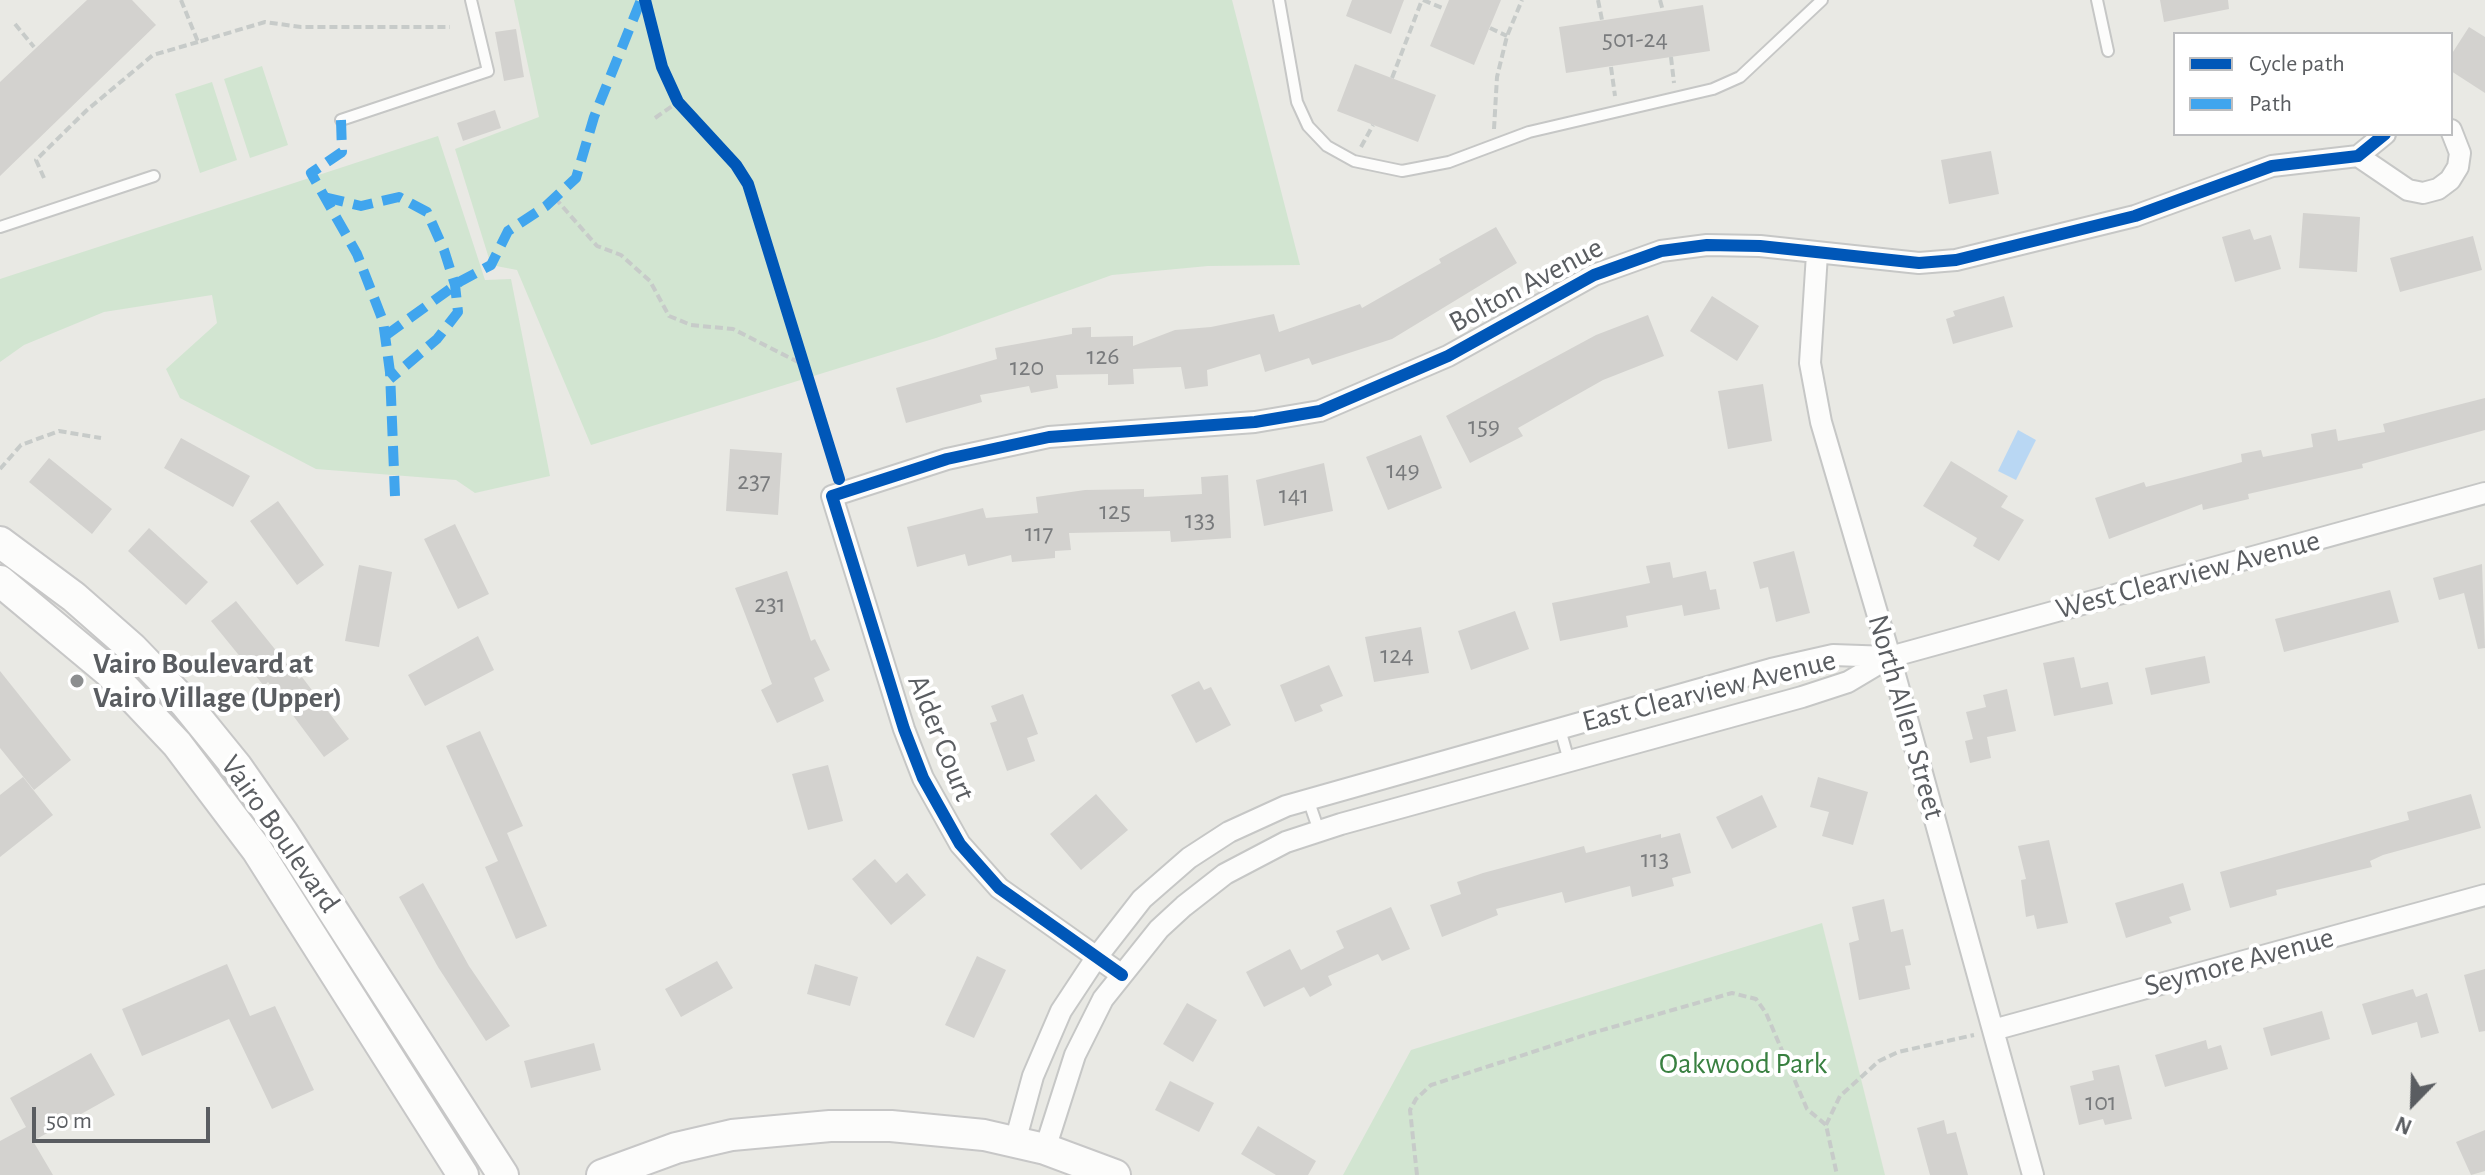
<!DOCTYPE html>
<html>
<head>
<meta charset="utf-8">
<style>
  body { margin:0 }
  #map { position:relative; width:2485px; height:1175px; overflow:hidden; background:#e9e9e4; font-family:"Alegreya Sans",sans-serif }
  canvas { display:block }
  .legend { position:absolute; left:2173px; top:32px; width:280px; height:104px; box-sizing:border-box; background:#fff; border:2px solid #bdbec0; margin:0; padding:10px 14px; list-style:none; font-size:24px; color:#5a5d61 }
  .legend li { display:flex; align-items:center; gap:16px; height:40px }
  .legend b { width:40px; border:2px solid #bdbec0 }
  .north { position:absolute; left:2373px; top:1063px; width:80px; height:80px; -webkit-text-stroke:6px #fff; paint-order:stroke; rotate:203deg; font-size:22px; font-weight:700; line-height:32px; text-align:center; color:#5a5d61 }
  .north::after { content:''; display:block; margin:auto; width:28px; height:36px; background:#5a5d61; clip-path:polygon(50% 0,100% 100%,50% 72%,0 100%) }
  .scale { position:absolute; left:32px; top:1107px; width:178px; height:36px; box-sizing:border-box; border:4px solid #5a5d61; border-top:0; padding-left:10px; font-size:24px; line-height:28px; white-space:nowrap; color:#5a5d61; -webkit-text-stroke:6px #fff; paint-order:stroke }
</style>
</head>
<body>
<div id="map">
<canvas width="2485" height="1175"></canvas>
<ul class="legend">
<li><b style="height:10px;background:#0057b8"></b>Cycle path</li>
<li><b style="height:10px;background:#40a5ee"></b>Path</li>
</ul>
<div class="north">N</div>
<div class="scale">50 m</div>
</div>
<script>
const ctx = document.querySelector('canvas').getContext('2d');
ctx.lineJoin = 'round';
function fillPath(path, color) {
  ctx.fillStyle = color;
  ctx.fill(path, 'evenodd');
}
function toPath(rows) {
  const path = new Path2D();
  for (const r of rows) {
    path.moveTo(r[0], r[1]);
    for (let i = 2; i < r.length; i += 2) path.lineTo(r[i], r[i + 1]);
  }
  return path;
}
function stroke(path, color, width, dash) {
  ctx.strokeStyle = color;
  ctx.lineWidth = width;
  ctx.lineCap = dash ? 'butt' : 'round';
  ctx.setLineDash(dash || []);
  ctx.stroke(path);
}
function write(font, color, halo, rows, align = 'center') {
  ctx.font = font + ' "Alegreya Sans",sans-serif';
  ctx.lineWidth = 8;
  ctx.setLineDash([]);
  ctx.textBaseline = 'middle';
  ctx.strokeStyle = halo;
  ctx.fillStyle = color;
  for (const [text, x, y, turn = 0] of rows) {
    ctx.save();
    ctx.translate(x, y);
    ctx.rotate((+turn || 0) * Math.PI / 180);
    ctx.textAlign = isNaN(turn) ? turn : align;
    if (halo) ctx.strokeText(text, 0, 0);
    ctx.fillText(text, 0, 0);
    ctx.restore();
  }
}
fillPath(toPath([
  [514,0,1232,0,1300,265,1208,266,1112,275,936,338,591,445,517,270,491,265,455,149,539,117],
  [262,66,288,145,250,158,224,79],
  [212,82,237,160,200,173,175,94],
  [438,136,485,280,511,279,550,476,475,493,456,480,316,469,180,398,166,369,217,323,212,295,104,312,24,345,0,362,0,279],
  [1822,923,1885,1175,1343,1175,1411,1050]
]), '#d2e5d1');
fillPath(toPath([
  [2018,430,2036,440,2016,480,1998,471]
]), '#b9d7f3');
fillPath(toPath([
  [87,0,132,0,156,25,0,176,0,82],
  [1352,0,1404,0,1391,34,1346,16],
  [1449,0,1501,0,1474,65,1430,46],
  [2160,0,2228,0,2229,9,2164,22],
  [1703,5,1710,51,1566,73,1559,27],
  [2469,27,2485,37,2485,93,2451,71,2451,55],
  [516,29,524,77,504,81,495,32],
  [1355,64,1436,95,1418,142,1337,111],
  [495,110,501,128,463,141,457,123],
  [1991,151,1999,194,1949,204,1941,160],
  [2303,213,2360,217,2357,272,2299,268],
  [1496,227,1517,263,1392,339,1312,365,1309,358,1265,372,1260,354,1207,370,1208,386,1185,389,1181,367,1133,369,1134,384,1108,385,1108,374,1056,375,1058,388,1031,393,1029,386,980,395,982,402,906,423,896,388,997,359,995,348,1072,334,1072,328,1091,327,1091,337,1133,336,1133,346,1175,330,1211,327,1274,314,1279,332,1360,304,1362,308,1441,263,1439,259],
  [2250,229,2254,240,2271,235,2281,269,2235,282,2222,237],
  [2473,236,2482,270,2400,292,2390,258],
  [1712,296,1759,326,1737,361,1690,331],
  [2004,296,2013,327,1953,344,1946,319,1955,316,1953,311],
  [1648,315,1664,356,1603,380,1518,428,1523,436,1470,463,1446,416,1596,335],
  [1763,384,1772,441,1728,449,1718,391],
  [2485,398,2485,430,2362,464,2363,468,2248,494,2249,499,2203,510,2202,504,2109,539,2095,498,2144,482,2146,487,2242,462,2241,454,2261,450,2263,457,2313,447,2311,434,2336,429,2338,441,2385,432,2383,424],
  [1421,435,1442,488,1388,510,1366,457],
  [181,438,250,476,233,507,164,468],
  [730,449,782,453,778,515,726,511],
  [49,458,112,509,92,534,29,482],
  [1951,461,2008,496,2001,507,2024,520,1999,561,1973,546,1977,538,1923,506],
  [1324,463,1333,511,1264,526,1256,480],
  [1228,475,1231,538,1171,542,1170,531,1069,533,1071,550,1055,551,1055,558,1012,562,1011,555,968,566,965,554,917,567,907,527,983,508,986,518,1038,513,1036,497,1085,490,1144,489,1144,497,1202,494,1201,477],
  [278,501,324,565,297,585,250,521],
  [455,524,489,594,458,609,424,539],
  [149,528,208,582,186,605,128,551],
  [1794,551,1810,613,1776,622,1768,587,1760,589,1753,562],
  [1670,562,1673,578,1706,571,1710,590,1716,589,1720,609,1684,616,1682,605,1626,616,1628,627,1560,641,1552,603,1650,583,1646,566],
  [2482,564,2485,648,2478,649,2464,593,2439,600,2433,578],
  [359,565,392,572,379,647,345,641],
  [787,571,811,641,815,639,830,670,814,678,824,701,777,723,761,690,772,684,735,588],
  [2390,590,2399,622,2284,652,2275,619],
  [236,601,299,679,302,677,349,739,324,757,268,682,264,686,211,621],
  [1515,611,1529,649,1471,670,1458,631],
  [1421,627,1429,673,1374,682,1365,637],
  [478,636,494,670,425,706,408,675],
  [2205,656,2210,683,2151,695,2145,668],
  [2074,657,2081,688,2108,682,2113,704,2054,716,2043,663],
  [1329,665,1343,696,1320,705,1323,711,1295,722,1280,685],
  [0,671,71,760,34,790,0,748],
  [1199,681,1204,690,1211,687,1231,725,1196,743,1171,695],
  [2007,689,2016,731,1987,737,1991,758,1970,763,1965,741,1973,739,1966,712,1986,707,1983,695],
  [1023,694,1038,734,1027,738,1035,761,1007,771,990,723,997,721,991,706],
  [480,731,523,826,507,833,547,926,516,939,485,867,498,861,446,746],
  [828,765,843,821,808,830,792,774],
  [23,777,53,815,0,857,0,795],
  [1818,777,1868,792,1853,845,1822,836,1829,812,1810,807],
  [1096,794,1128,830,1081,870,1050,834],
  [2471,794,2481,828,2383,855,2370,861,2372,867,2276,890,2277,895,2230,908,2220,872,2409,820,2407,812],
  [1762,795,1777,827,1732,849,1716,817],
  [1680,833,1691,873,1672,878,1674,886,1632,897,1630,886,1565,903,1562,892,1496,909,1498,915,1442,937,1430,905,1461,894,1457,882,1483,873,1584,846,1586,853,1661,834,1661,838],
  [2049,840,2068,923,2037,929,2034,915,2026,917,2021,880,2026,879,2018,846],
  [875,859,896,883,907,873,926,895,891,925,852,879],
  [423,883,469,966,510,1026,486,1041,438,967,399,897],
  [2183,883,2191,910,2169,917,2172,923,2126,938,2115,903],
  [1884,899,1891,932,1903,929,1911,965,1905,966,1910,989,1859,1000,1849,943,1859,940,1852,907],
  [1391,907,1410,949,1382,961,1378,954,1328,976,1332,985,1310,997,1304,987,1264,1007,1246,972,1290,949,1301,970,1344,948,1336,931],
  [977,956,1006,970,974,1038,945,1025],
  [717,961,733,988,681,1017,665,989],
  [227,964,250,1016,275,1006,314,1090,272,1109,229,1019,142,1056,122,1009],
  [815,964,858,977,850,1006,807,994],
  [2485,969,2485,1031,2479,1032,2464,975],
  [2413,989,2416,997,2427,993,2439,1033,2421,1038,2417,1022,2372,1035,2362,1004],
  [1187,1003,1217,1020,1193,1062,1163,1044],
  [2322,1011,2330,1039,2271,1056,2263,1028],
  [2206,1040,2208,1049,2221,1045,2228,1069,2165,1087,2155,1055],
  [594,1043,601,1070,531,1088,524,1061],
  [91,1053,115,1095,33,1141,53,1175,0,1175,0,1141,26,1127,10,1098],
  [2119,1065,2132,1119,2105,1125,2103,1119,2079,1125,2070,1086,2094,1080,2092,1071],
  [1170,1081,1214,1103,1199,1132,1155,1110],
  [1944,1120,1947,1134,1956,1132,1968,1175,1930,1175,1917,1128],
  [1258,1126,1316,1161,1308,1175,1276,1175,1241,1154],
  [2485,1130,2485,1171,2471,1175,2456,1142]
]), '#d3d2cf');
const lane = toPath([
  [1279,0,1297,102,1308,126,1327,146,1354,161,1402,171,1449,162,1529,132,1713,89,1740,77,1822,0],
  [2097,0,2108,51],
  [341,120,488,71,471,0],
  [0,227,154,176],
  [1560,729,1569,761],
  [1308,799,1319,831]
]);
const street = toPath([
  [2358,156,2408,190,2423,193,2438,189,2450,180,2458,167,2460,153,2451,130],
  [1817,254,1810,363,1821,422,1890,657,2033,1175],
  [1122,975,999,888,960,844,923,778,904,729,832,496,947,459,1049,437,1255,422,1320,411,1448,356,1594,275,1661,251,1707,245,1760,246,1919,263,1956,260,2135,216,2272,166,2358,156,2385,134],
  [1993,1030,2485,895],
  [1015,1142,1033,1076,1061,1011,1096,958,1142,899,1189,858,1229,832,1286,806,1771,669,1833,655,1890,657],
  [1045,1149,1075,1055,1103,999,1159,929,1184,906,1225,874,1286,842,1341,824,1802,697,1848,682,1890,657,2485,493]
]);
const secondary = toPath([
  [0,542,74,597,132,648,185,703,237,767,283,833,503,1175],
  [0,581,109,672,177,744,257,850,463,1175],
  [602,1175,676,1148,732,1135,830,1126,891,1126,984,1135,1045,1149,1115,1175]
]);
stroke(lane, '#c6c7c6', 14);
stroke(street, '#c6c7c6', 24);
stroke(secondary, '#c7c7c7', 34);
stroke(toPath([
  [181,0,198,42,265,22,301,27,450,27],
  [1423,0,1445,9],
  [1598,0,1602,20],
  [1660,0,1663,11],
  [15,24,34,47],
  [1490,28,1507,36],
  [1671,57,1674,83],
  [1611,67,1615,96],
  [1392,78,1422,0],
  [655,118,678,102],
  [1494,129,1497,77,1507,36,1522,0],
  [1361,147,1373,125],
  [44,178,36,160,87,110,153,55,198,42],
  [555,198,597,246,621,255,650,281,669,316,691,325,733,329,804,365],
  [0,469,21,445,59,431,101,438],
  [1826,1125,1840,1096,1879,1061,1898,1052,1974,1035],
  [1417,1175,1410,1110,1416,1099,1431,1085,1585,1035,1732,993,1756,999,1766,1013,1807,1109,1826,1125,1837,1175]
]), '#c7cbc9', 4, [8, 4]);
stroke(lane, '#fcfcfb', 10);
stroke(street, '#fcfcfb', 20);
stroke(secondary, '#fcfcfb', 30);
stroke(toPath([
  [341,120,342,152,311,173,357,254,383,321,390,372,395,496],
  [324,197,361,206,399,197,427,212,444,250,455,285,458,312,437,339,390,379],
  [385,336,461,281,491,265,508,231,546,206,576,178,594,117,641,0]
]), '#40a5ee', 10, [20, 10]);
stroke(toPath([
  [645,0,662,67,678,102,736,165,748,184,839,479],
  [1122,975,999,888,960,844,923,778,904,729,832,496,947,459,1049,437,1255,422,1320,411,1448,356,1594,275,1661,251,1707,245,1760,246,1919,263,1956,260,2135,216,2272,166,2358,156,2385,134]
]), '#0057b8', 12);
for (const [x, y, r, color] of [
  [77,681,8,"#8c8e8f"]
]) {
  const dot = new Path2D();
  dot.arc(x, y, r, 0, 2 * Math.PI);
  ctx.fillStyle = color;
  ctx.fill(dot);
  stroke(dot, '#fff', 3);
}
write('26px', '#797b7d', null, [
  ["501-24",1635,39],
  ["126",1103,356],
  ["120",1027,367],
  ["159",1484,426],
  ["149",1403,470],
  ["237",754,481],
  ["141",1294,495],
  ["125",1115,511],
  ["133",1200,520],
  ["117",1039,533],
  ["231",770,604],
  ["124",1397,655],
  ["113",1655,859],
  ["101",2101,1102]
]);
write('30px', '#5a5d61', '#fff', [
  ["Bolton Avenue",1526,285,-28],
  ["West Clearview Avenue",2188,575,-15],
  ["East Clearview Avenue",1709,691,-14],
  ["North Allen Street",1906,717,74],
  ["Alder Court",941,738,68],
  ["Vairo Boulevard",280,834,55],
  ["Seymore Avenue",2239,962,-15]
]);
write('bold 30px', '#5a5d61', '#fff', [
  ["Vairo Boulevard at",93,664],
  ["Vairo Village (Upper)",93,698]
], 'left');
write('30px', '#398041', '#fff', [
  ["Oakwood Park",1743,1064]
]);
</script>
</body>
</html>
